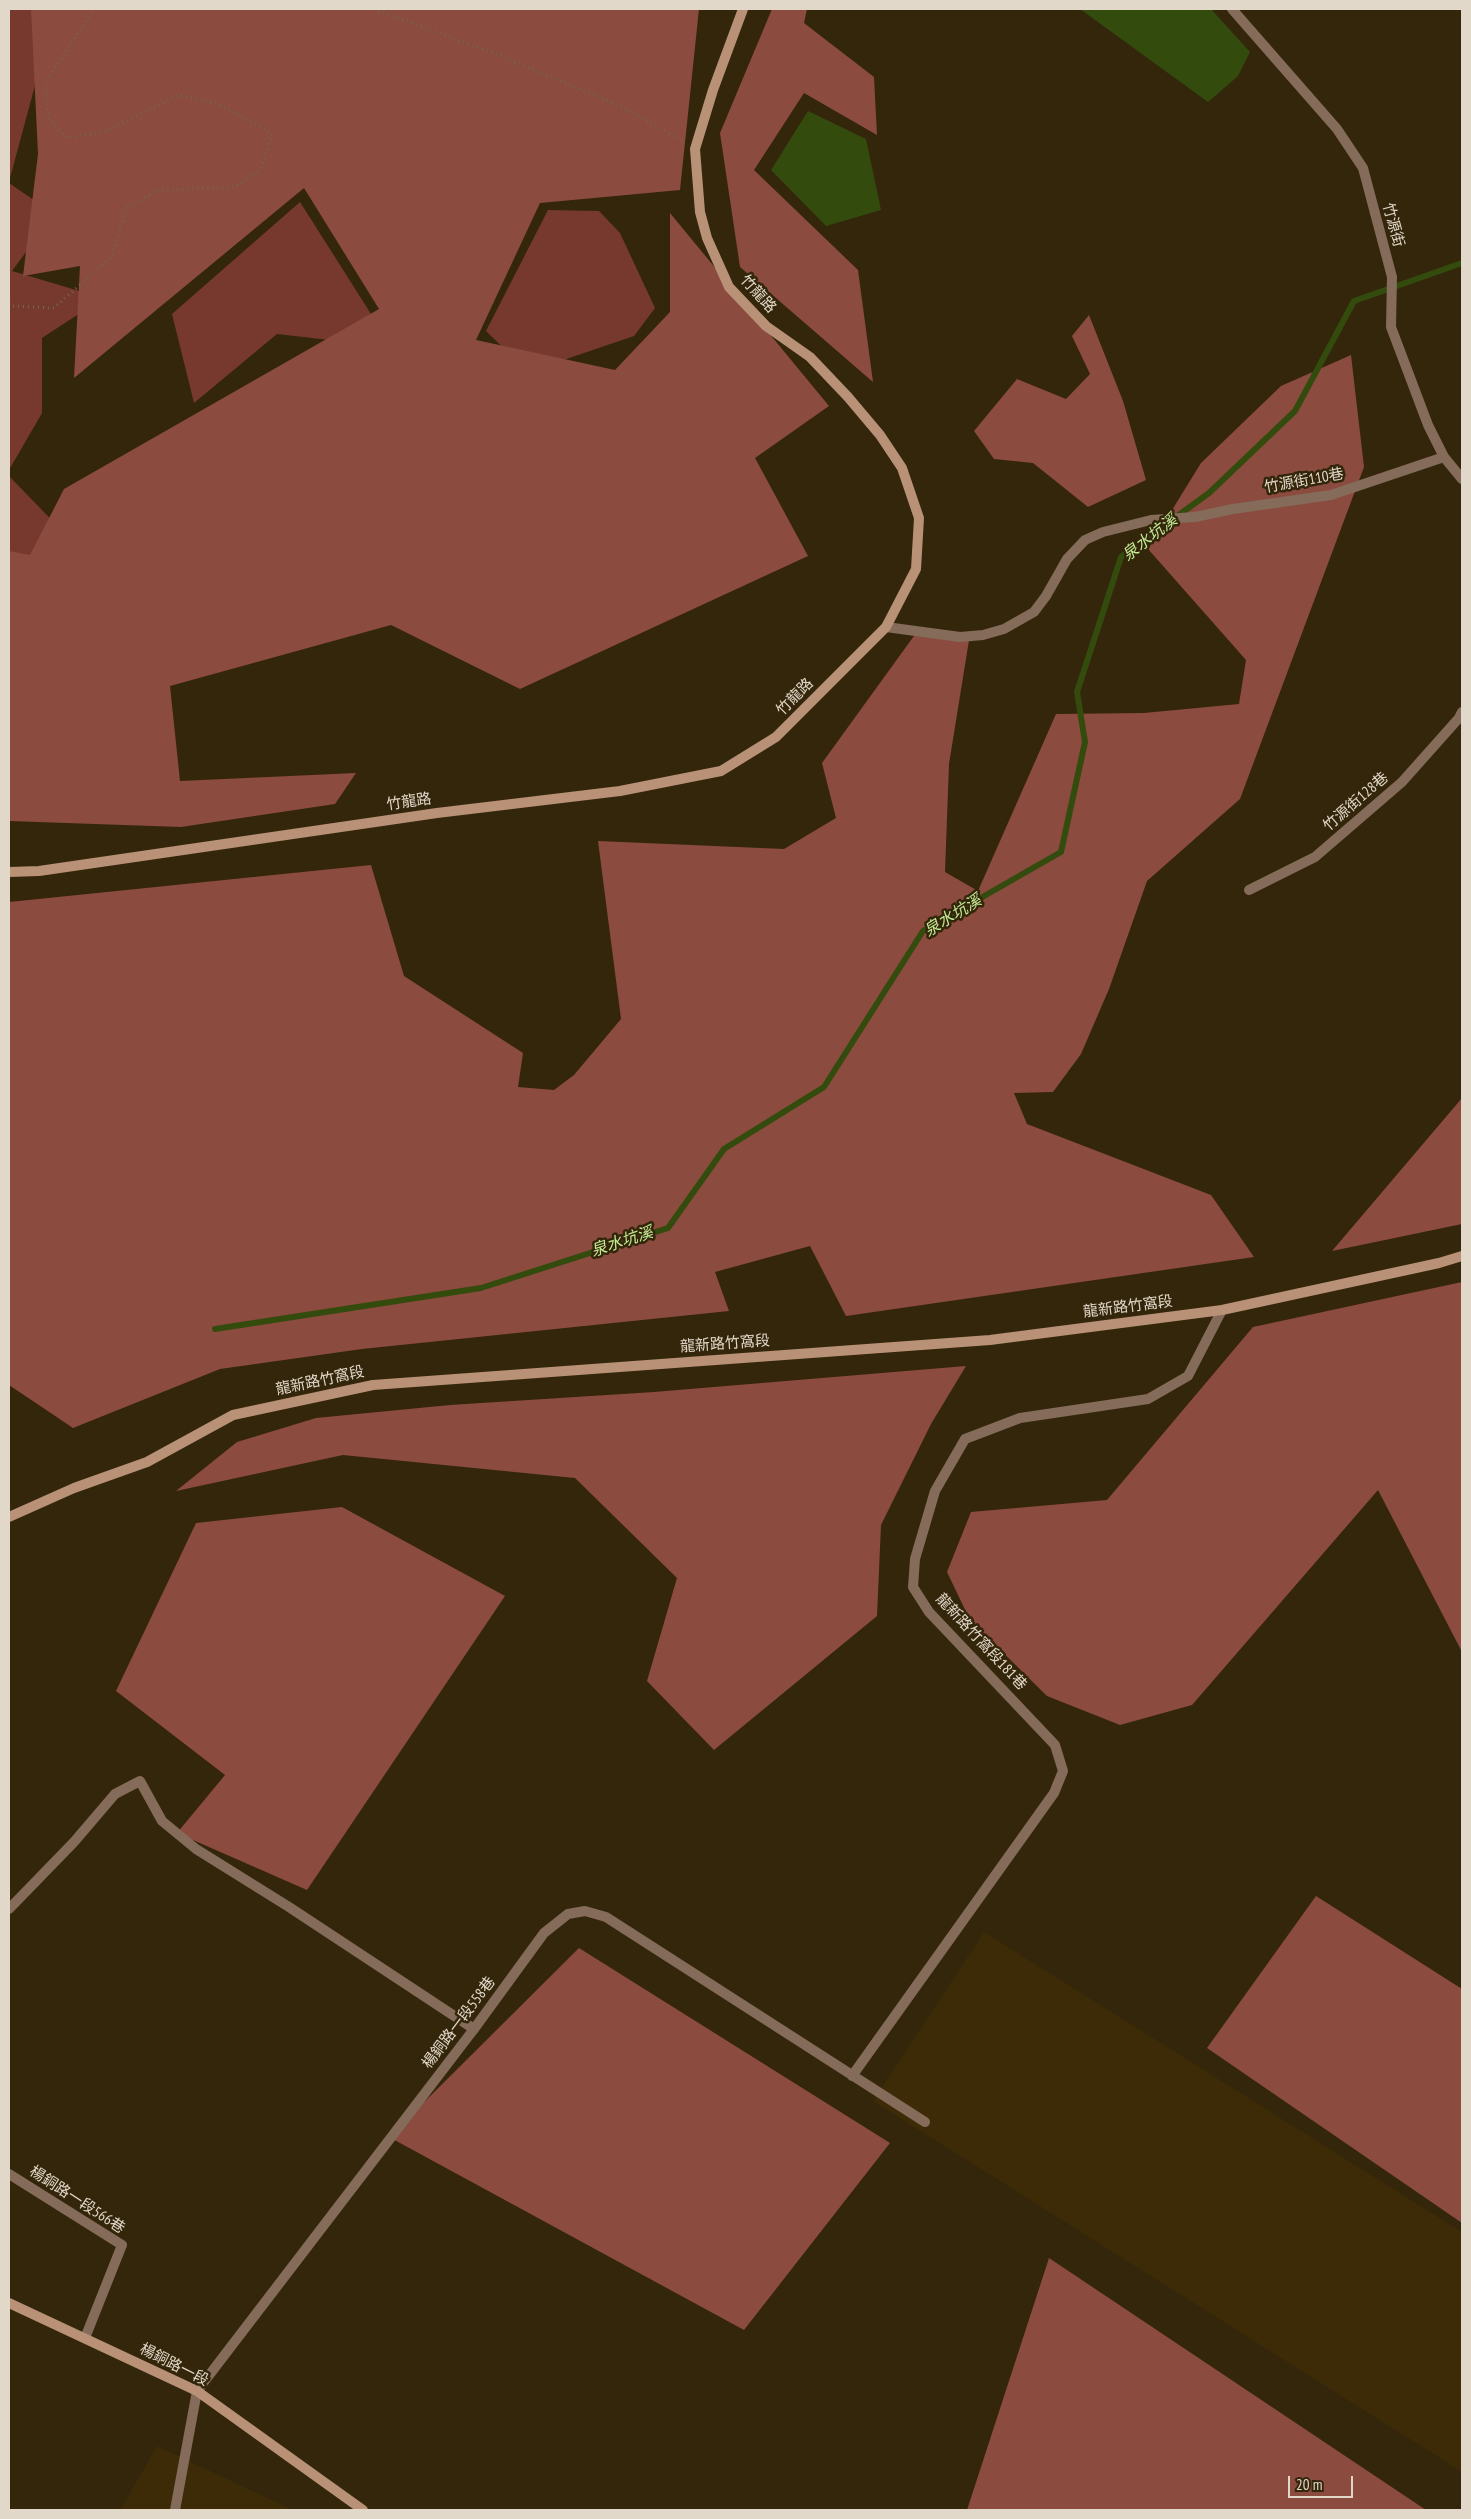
<!DOCTYPE html>
<html>
<head>
<meta charset="utf-8">
<style>
  body { margin:0 }
  #map { position:relative; width:1471px; height:2519px; overflow:hidden; background:#34260b; font-family:"PT Sans Narrow",sans-serif }
  canvas { display:block }
  .frame { position:absolute; inset:0; border:10px solid #e2d8c9; pointer-events:none }
  .scale { position:absolute; left:1288px; top:2476px; width:65px; height:22px; box-sizing:border-box; border:2px solid #e2d8c9; border-top:0; padding-left:6px; font-size:15px; line-height:18px; white-space:nowrap; color:#e2d8c9; -webkit-text-stroke:4px #34260b; paint-order:stroke }
</style>
</head>
<body>
<div id="map">
<canvas width="1471" height="2519"></canvas>
<div class="frame"></div>
<div class="scale">20 m</div>
</div>
<script>
const ctx = document.querySelector('canvas').getContext('2d');
ctx.lineJoin = 'round';
function fillPath(path, color) {
  ctx.fillStyle = color;
  ctx.fill(path, 'evenodd');
}
function toPath(rows) {
  const path = new Path2D();
  for (const r of rows) {
    path.moveTo(r[0], r[1]);
    for (let i = 2; i < r.length; i += 2) path.lineTo(r[i], r[i + 1]);
  }
  return path;
}
function stroke(path, color, width, dash) {
  ctx.strokeStyle = color;
  ctx.lineWidth = width;
  ctx.lineCap = dash ? 'butt' : 'round';
  ctx.setLineDash(dash || []);
  ctx.stroke(path);
}
function write(font, color, halo, rows, align = 'center') {
  ctx.font = font + ' "PT Sans Narrow","Noto Sans TC",sans-serif';
  ctx.lineWidth = 5;
  ctx.setLineDash([]);
  ctx.textBaseline = 'middle';
  ctx.strokeStyle = halo;
  ctx.fillStyle = color;
  for (const [text, x, y, turn = 0] of rows) {
    ctx.save();
    ctx.translate(x, y);
    ctx.rotate((+turn || 0) * Math.PI / 180);
    ctx.textAlign = isNaN(turn) ? turn : align;
    if (halo) ctx.strokeText(text, 0, 0);
    ctx.fillText(text, 0, 0);
    ctx.restore();
  }
}
fillPath(toPath([
  [984,1932,1462,2232,1462,2472,873,2101],
  [157,2446,293,2510,120,2510]
]), '#3d2b07');
fillPath(toPath([
  [9,9,55,9,55,11,9,182],
  [9,183,54,214,12,271,103,298,42,338,42,413,9,470],
  [300,202,392,347,277,334,194,403,172,314],
  [548,210,599,211,620,233,655,308,634,336,528,372,486,331],
  [9,476,74,543,52,564,9,552]
]), '#77392e');
fillPath(toPath([
  [31,9,699,9,680,190,540,203,476,340,615,370,670,312,670,213,829,406,755,458,808,556,520,689,391,625,170,686,180,781,356,773,335,804,181,827,9,821,9,551,30,555,64,489,379,309,304,188,74,378,80,266,23,276,38,154],
  [772,9,807,9,804,23,874,77,877,135,804,93,754,170,858,270,873,382,740,267,720,133],
  [1089,315,1123,401,1146,480,1088,507,1033,463,994,459,974,431,1017,379,1066,399,1090,374,1072,336],
  [1351,355,1364,467,1240,799,1147,881,1109,989,1081,1054,1053,1092,1014,1093,1027,1124,1211,1195,1254,1257,846,1316,810,1246,715,1272,729,1311,362,1349,220,1369,73,1428,9,1385,9,902,371,865,404,976,523,1053,518,1087,554,1090,574,1075,621,1019,598,841,784,849,836,818,822,763,919,629,970,634,949,764,945,872,978,891,1056,714,1144,713,1239,704,1246,660,1148,549,1201,463,1281,386],
  [1462,1098,1462,1224,1332,1251],
  [1462,1282,1461,1650,1378,1490,1192,1705,1120,1725,1047,1696,970,1620,947,1572,971,1512,1107,1500,1253,1327],
  [966,1366,931,1424,881,1525,877,1616,714,1750,647,1681,677,1578,575,1478,343,1455,176,1491,237,1442,316,1418,450,1405,654,1392],
  [342,1507,505,1596,307,1890,177,1833,225,1775,116,1691,196,1523],
  [1316,1896,1462,1989,1462,2223,1207,2048],
  [579,1948,890,2143,744,2330,389,2137],
  [1049,2258,1426,2510,967,2510]
]), '#8c4b3f');
fillPath(toPath([
  [1080,9,1211,9,1250,52,1238,76,1208,102],
  [808,111,866,139,881,210,826,226,771,170]
]), '#344b0e');
stroke(toPath([
  [215,1329,481,1288,668,1228,724,1149,824,1087,923,931,1061,852,1085,742,1077,692,1121,557,1209,493,1295,411,1354,301,1462,263]
]), '#344b0e', 6);
stroke(toPath([
  [374,9,496,54,618,105,683,141],
  [9,303,13,306,54,308,112,256,126,208,159,190,235,187,261,169,272,133,218,104,179,95,104,132,67,138,49,119,45,83,94,9]
]), '#71654e', 3, [1, 4]);
stroke(toPath([
  [886,627,960,637,983,635,1004,629,1034,612,1046,596,1067,559,1085,540,1103,532,1151,520,1195,517,1233,509,1331,495,1444,457],
  [1249,890,1315,857,1402,782,1459,718,1462,712],
  [9,1909,74,1842,115,1794,140,1781,162,1821,196,1849,289,1907,474,2029],
  [9,2174,122,2245,85,2338]
]), '#846b5a', 10);
stroke(toPath([
  [1232,9,1337,129,1363,168,1392,277,1391,327,1428,425,1444,457,1462,479],
  [852,2076,1054,1793,1063,1771,1055,1745,929,1612,913,1587,915,1559,935,1491,965,1439,1020,1418,1148,1399,1188,1376,1222,1310],
  [175,2510,197,2391,474,2029,544,1933,568,1914,585,1911,606,1917,925,2122]
]), '#846b5a', 10);
stroke(toPath([
  [9,872,39,871,437,813,620,791,721,771,776,737,886,627,916,569,919,518,902,468,880,435,848,397,810,357,766,326,729,287,707,238,700,212,695,149,713,90,743,9],
  [9,1517,74,1488,147,1462,233,1415,373,1385,990,1340,1222,1310,1439,1263,1462,1256],
  [9,2303,197,2391,363,2510]
]), '#b89176', 10);
write('15px', '#e2d8c9', '#34260b', [
  ["竹源街",1393,225,75],
  ["竹龍路",758,294,48],
  ["竹源街110巷",1304,481,-10],
  ["竹龍路",795,697,-45],
  ["竹龍路",409,802,-8],
  ["竹源街128巷",1356,802,-41],
  ["龍新路竹窩段",1128,1307,-7],
  ["龍新路竹窩段",725,1344,-4],
  ["龍新路竹窩段",320,1381,-12],
  ["龍新路竹窩段181巷",981,1642,47],
  ["楊銅路一段558巷",459,2023,-53],
  ["楊銅路一段566巷",77,2200,33],
  ["楊銅路一段",174,2365,27]
]);
write('italic 16px', '#c4ec95', '#34260b', [
  ["泉水坑溪",1150,538,-38],
  ["泉水坑溪",953,916,-32],
  ["泉水坑溪",622,1242,-18]
]);
</script>
</body>
</html>
